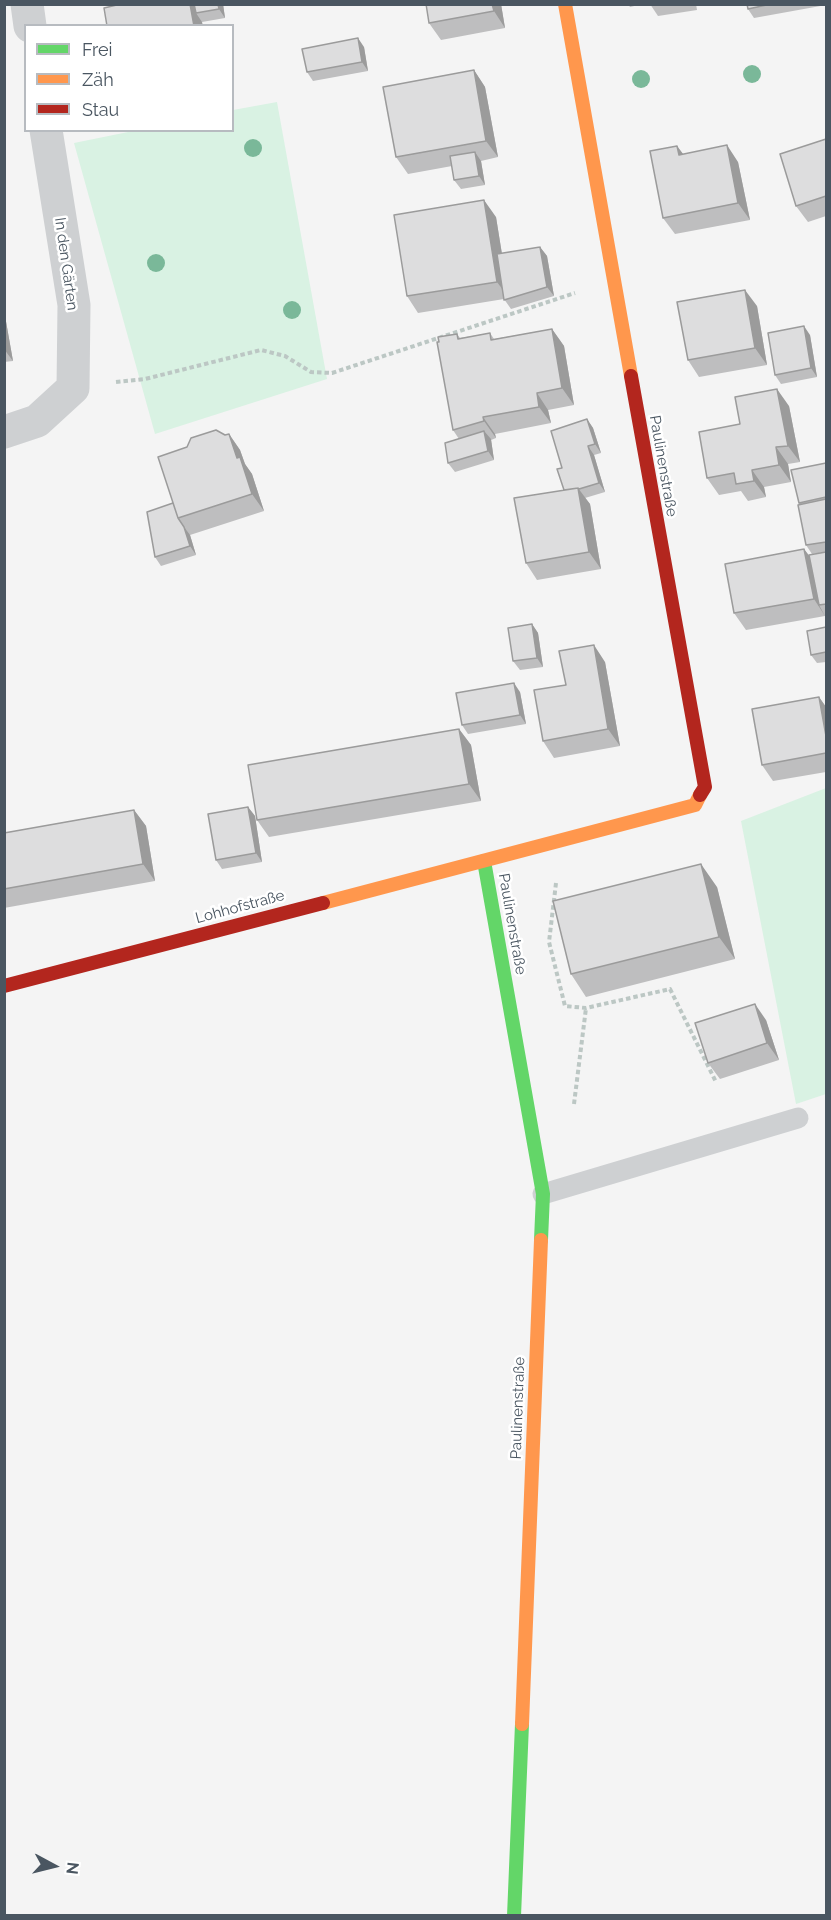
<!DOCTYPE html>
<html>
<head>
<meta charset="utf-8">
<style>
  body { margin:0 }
  #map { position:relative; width:831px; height:1920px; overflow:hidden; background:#f4f4f4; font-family:Raleway,sans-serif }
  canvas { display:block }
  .frame { position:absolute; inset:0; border:6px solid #4a5661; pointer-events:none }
  .legend { position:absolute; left:24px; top:24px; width:210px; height:108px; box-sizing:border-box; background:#fff; border:2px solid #b7bbc0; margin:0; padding:8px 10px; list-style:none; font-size:18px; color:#4a5661 }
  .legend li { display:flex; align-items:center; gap:12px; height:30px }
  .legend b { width:30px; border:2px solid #b7bbc0 }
  .north { position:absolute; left:24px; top:1836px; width:60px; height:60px; -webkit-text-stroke:4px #fff; paint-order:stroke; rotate:97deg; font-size:16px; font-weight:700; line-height:24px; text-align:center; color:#4a5661 }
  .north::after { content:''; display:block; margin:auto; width:21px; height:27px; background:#4a5661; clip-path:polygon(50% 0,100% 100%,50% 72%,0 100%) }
</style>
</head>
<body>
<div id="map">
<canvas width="831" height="1920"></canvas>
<div class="frame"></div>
<ul class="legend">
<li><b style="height:8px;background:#63d668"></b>Frei</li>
<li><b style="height:8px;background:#ff974d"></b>Zäh</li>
<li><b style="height:8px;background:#b3261e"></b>Stau</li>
</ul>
<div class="north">N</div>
</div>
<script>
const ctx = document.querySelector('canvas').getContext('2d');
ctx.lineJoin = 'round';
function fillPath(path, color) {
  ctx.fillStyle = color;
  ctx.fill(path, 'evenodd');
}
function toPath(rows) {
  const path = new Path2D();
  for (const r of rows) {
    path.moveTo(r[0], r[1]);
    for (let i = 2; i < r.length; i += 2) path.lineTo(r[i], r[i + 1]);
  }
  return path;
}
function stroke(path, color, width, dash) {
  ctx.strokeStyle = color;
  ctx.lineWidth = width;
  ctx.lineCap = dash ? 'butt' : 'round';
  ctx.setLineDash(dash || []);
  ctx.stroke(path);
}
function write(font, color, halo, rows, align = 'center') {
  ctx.font = font + ' Raleway,sans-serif';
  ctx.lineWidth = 5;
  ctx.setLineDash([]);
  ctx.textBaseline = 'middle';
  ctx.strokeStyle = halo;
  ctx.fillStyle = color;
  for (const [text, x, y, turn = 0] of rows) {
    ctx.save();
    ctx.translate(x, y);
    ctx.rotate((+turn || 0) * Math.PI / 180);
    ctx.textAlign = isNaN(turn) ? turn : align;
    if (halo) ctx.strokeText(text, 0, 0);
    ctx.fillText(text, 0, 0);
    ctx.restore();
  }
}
fillPath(toPath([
  [277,102,327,379,155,434,74,143,133,131,232,130,233,110],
  [826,788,826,1094,796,1104,741,821]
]), '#d9f2e3');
stroke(toPath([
  [116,382,145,379,261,350,285,356,311,372,332,373,575,293],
  [556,883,549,942,565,1006,586,1008,670,989,716,1082],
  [574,1104,586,1008]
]), '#bcc7c4', 4, [4.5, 3]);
stroke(toPath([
  [543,1194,798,1118]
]), '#ced0d2', 21);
stroke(toPath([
  [27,4,30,26],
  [4,432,37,421,73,388,74,305,46,130]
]), '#ced0d2', 33);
stroke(toPath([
  [484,861,543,1194,541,1240],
  [514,1916,522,1724]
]), '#63d668', 14);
stroke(toPath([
  [565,4,631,376],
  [323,903,695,805,700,795],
  [522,1724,541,1240]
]), '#ff974d', 14);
stroke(toPath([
  [631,376,705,787,700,795],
  [4,986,323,903]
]), '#b3261e', 14);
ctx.fillStyle = '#7ab899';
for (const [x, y] of [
  [752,74],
  [641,79],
  [253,148],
  [156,263],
  [292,310]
]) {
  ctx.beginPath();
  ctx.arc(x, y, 9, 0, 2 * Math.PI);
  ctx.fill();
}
fillPath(toPath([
  [121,4,223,4,225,18,202,22],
  [501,4,505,28,441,40,429,23],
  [628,4,643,4,630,7],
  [650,4,696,4,697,10,658,16],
  [747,4,826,5,754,18,748,9],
  [364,47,368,71,313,81,307,72],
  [474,70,485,87,498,157,481,161,485,185,461,189,454,180,452,166,408,174,396,157],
  [826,139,826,216,808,222,796,206],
  [677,146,683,154,738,162,750,220,675,234,663,218],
  [496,217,502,254,540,247,547,256,554,296,511,309,504,299,418,313,407,296],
  [757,306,767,365,699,377,688,360],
  [4,310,13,361,4,362],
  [552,329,564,346,574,405,548,410,551,423,495,434,496,438,491,440,494,460,455,472,448,463,459,439,453,430,439,342,457,334,460,338,490,333,494,339],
  [810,335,817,377,781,384,775,375],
  [789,406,800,462,788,464,791,482,764,487,766,497,748,501,741,491,719,495,707,478,740,424],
  [587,419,593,428,601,453,594,455,605,492,585,498,590,504,601,569,537,580,526,563,564,490,562,468],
  [229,434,240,450,245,464,252,474,264,511,190,535,196,555,161,566,155,557,173,503,187,447],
  [826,463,826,552,812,554,806,545,799,503],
  [804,549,810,557,826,552,826,614,825,614,825,616,746,630,734,613],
  [532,624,538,633,543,667,520,670,513,661],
  [826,627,826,662,817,663,811,655],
  [605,662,620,746,554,758,543,741,566,685],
  [520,692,526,724,468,734,462,725],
  [819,697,826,707,826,772,773,781,762,765],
  [459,729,471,745,481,801,269,837,257,820],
  [248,807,255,816,262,862,222,869,216,860],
  [134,810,146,826,155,881,4,908,4,833],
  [717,887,735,959,586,997,571,974],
  [766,1020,779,1060,720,1079,708,1063]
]), '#bebebf');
fillPath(toPath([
  [190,4,197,4,196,13,202,22,203,26,194,26],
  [218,4,223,4,225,18,219,9],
  [492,4,501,4,505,28,494,11],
  [358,38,364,47,368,71,362,62],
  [474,70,485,87,498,157,486,141],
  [727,145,738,162,750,220,738,203],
  [677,146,689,162,679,155],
  [475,152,481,161,485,185,479,176],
  [484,200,496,217,509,298,497,282],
  [540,247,547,256,554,296,547,287],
  [745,290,757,306,767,365,755,348],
  [4,310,13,361,4,349],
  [804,326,810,335,817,377,811,368],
  [552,329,564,346,574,405,562,388],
  [777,389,789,406,800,462,788,446],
  [537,393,548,410,551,423,539,407],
  [483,417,495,434,496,438,484,421],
  [587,419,593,428,601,453,595,444],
  [484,431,491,439,494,460,488,451],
  [229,434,240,450,245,464,252,474,264,511,252,494,237,458],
  [588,446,594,455,605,492,599,483],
  [776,447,788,464,791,482,779,465],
  [752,470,764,487,766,497,754,481],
  [578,488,590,504,601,569,589,552],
  [184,527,190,535,196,555,190,546],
  [804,549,816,565,819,605,825,616,814,599],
  [532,624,538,633,543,667,537,658],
  [594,645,605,662,620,746,608,729],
  [514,683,520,692,526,724,520,715],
  [819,697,826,707,826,736],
  [459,729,471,745,481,801,469,784],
  [248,807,255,816,262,862,256,853],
  [134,810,146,826,155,881,143,864],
  [701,864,717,887,735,959,719,937],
  [755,1004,766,1020,779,1060,767,1043]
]), '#9b9b9b');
const building = toPath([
  [121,4,190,4,194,26,107,26,104,8,121,4],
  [194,4,218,4,219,9,196,13,194,4],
  [426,4,492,4,494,11,429,23,426,4],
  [747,4,771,4,748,9,747,4],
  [358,38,362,62,307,72,302,49,358,38],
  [474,70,486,141,396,157,383,87,474,70],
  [826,139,826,196,796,206,780,154,826,139],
  [727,145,738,203,663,218,650,151,677,146,679,155,727,145],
  [475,152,479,176,454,180,450,156,475,152],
  [484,200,497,282,407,296,394,215,484,200],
  [540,247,547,287,504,300,497,254,540,247],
  [745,290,755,348,688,360,677,302,745,290],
  [804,326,811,368,775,375,768,333,804,326],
  [552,329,562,388,537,393,539,407,483,417,484,421,453,430,437,342,439,342,438,337,457,334,458,339,490,333,491,340,552,329],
  [777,389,788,446,776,447,779,465,752,470,754,481,736,484,734,473,707,478,699,432,740,424,735,397,777,389],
  [587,419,595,444,588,446,599,483,579,489,578,488,564,490,557,469,562,468,551,431,587,419],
  [216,430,225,435,229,434,237,458,240,457,252,494,178,518,158,457,187,447,191,438,216,430],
  [484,431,488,451,448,463,445,443,484,431],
  [826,463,826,497,799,503,791,470,826,463],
  [578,488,589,552,526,563,514,498,578,488],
  [826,499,826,542,806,545,798,505,826,499],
  [173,503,178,518,184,527,190,546,155,557,147,512,173,503],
  [804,549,814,599,734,613,725,564,804,549],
  [826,552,826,604,819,605,809,555,826,552],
  [532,624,537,658,513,661,508,628,532,624],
  [826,627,826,652,811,655,807,631,826,627],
  [594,645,608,729,543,741,534,690,566,685,559,651,594,645],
  [514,683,520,715,462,725,456,693,514,683],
  [819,697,826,736,826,753,762,765,752,709,819,697],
  [459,729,469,784,257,820,248,765,459,729],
  [248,807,256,853,216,860,208,814,248,807],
  [134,810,143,864,4,889,4,833,134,810],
  [701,864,719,937,571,974,553,901,701,864],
  [755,1004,767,1043,708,1063,695,1023,755,1004]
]);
fillPath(building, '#ddddde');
stroke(building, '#9b9b9b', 1.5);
write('15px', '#4a5661', '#fff', [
  ["In den Gärten",66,264,82],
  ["Paulinenstraße",663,466,80],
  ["Lohhofstraße",240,907,-15],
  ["Paulinenstraße",512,924,80],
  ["Paulinenstraße",518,1408,-88]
]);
</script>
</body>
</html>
